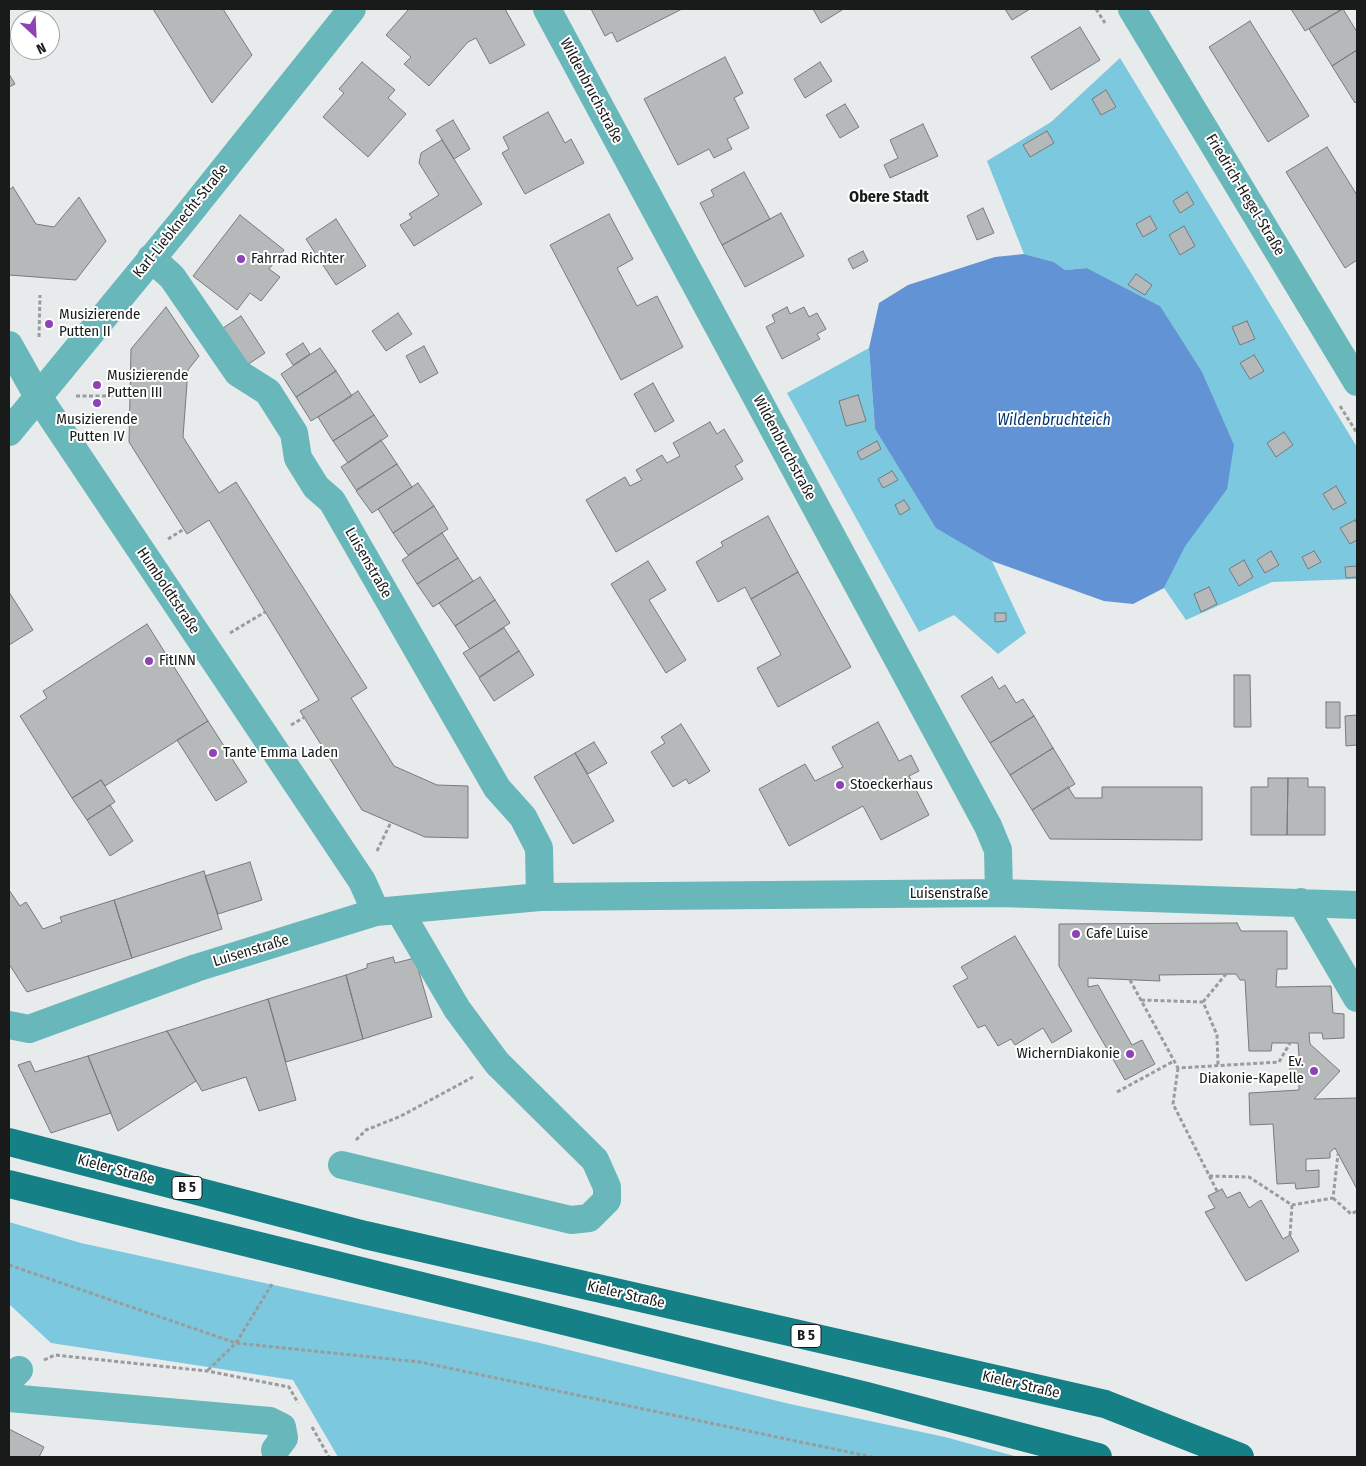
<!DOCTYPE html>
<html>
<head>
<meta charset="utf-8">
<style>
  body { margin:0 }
  #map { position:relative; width:1366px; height:1466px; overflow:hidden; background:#e8ebec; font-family:"Fira Sans Condensed",sans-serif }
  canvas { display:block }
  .frame { position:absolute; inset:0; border:10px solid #191b1b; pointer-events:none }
  .north { position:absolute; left:10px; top:10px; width:50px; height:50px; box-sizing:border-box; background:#fff; border:1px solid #a3a4a4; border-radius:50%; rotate:155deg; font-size:14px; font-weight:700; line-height:20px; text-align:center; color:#191b1b }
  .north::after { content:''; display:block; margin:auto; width:18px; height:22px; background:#8e42b3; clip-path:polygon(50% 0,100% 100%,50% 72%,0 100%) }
</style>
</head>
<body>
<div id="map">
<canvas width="1366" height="1466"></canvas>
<div class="frame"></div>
<div class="north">N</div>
</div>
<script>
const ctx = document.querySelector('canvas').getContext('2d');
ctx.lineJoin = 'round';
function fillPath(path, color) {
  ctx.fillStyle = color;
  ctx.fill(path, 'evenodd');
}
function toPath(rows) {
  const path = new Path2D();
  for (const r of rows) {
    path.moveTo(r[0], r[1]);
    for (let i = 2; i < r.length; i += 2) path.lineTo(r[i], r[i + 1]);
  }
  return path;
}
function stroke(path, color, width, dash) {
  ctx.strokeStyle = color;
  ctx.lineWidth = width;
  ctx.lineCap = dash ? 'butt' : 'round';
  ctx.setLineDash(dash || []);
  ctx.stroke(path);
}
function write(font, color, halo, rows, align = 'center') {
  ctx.font = font + ' "Fira Sans Condensed",sans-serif';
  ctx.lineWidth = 4;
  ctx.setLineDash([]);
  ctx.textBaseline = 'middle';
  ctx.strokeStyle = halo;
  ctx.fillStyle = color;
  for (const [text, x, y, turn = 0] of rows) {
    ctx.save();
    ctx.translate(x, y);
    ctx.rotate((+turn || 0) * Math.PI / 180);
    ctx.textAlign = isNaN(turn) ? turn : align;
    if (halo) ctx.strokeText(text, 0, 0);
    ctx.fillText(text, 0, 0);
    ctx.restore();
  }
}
fillPath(toPath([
  [1120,58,1357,447,1357,579,1272,582,1186,620,1164,588,1186,545,1160,306,1087,268,1065,270,1054,262,1024,254,987,161,1051,122],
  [869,348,875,429,936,527,992,561,1026,633,998,654,954,615,919,632,787,393],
  [9,1222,81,1243,540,1343,790,1404,945,1437,1018,1457,338,1457,293,1380,51,1343,9,1304]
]), '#7bc8df');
fillPath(toPath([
  [1024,254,1054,262,1065,270,1087,268,1160,306,1202,372,1234,445,1227,489,1186,545,1164,588,1133,604,1104,601,992,561,936,528,875,429,869,348,879,303,908,285,995,257]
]), '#6193d5');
const building = toPath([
  [153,9,223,9,252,55,212,103,153,9],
  [409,9,505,9,525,45,490,64,476,38,468,42,429,86,404,64,411,57,386,35,409,9],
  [591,9,682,9,617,42,612,32,605,36,591,9],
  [813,9,841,9,842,10,821,23,813,9],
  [1005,9,1030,9,1012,20,1005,9],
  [1291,9,1342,9,1305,31,1291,9],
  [1343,9,1357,32,1357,50,1332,66,1309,29,1343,9],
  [1250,21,1309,116,1268,142,1209,47,1250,21],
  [1080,27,1100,60,1051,90,1031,57,1080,27],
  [1357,50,1357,101,1355,103,1332,66,1357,50],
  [725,57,743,93,734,98,749,128,727,139,732,149,714,158,709,149,678,165,644,99,725,57],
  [362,62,395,90,388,98,406,114,368,157,323,117,344,93,339,89,362,62],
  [820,62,832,81,805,98,794,79,820,62],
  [9,74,15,84,9,87,9,74],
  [1106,90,1116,107,1101,115,1092,99,1106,90],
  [845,104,859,127,840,138,826,115,845,104],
  [548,112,565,143,571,139,584,163,525,194,502,153,509,149,503,137,548,112],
  [453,120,470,149,454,159,436,130,453,120],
  [923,124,938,156,890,178,884,165,898,158,890,140,923,124],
  [1047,131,1054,143,1030,157,1023,145,1047,131],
  [442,140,482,204,414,246,400,225,412,218,409,214,439,195,419,163,421,153,442,140],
  [1327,147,1357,195,1357,260,1345,268,1286,172,1327,147],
  [744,172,770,219,722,245,700,203,714,196,711,190,744,172],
  [13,187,36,224,54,227,79,197,106,241,76,280,9,275,9,190,13,187],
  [1187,192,1194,204,1180,213,1173,201,1187,192],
  [983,208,994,233,977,240,967,216,983,208],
  [781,213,804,256,745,287,722,245,781,213],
  [609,214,633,259,617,268,637,306,657,296,683,347,621,380,550,245,609,214],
  [240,215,284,250,269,269,280,277,261,301,250,293,237,310,193,276,240,215],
  [1150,216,1157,229,1143,237,1136,224,1150,216],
  [336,219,366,266,336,285,306,239,336,219],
  [1184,226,1195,246,1180,255,1169,235,1184,226],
  [863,251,868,261,853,269,848,259,863,251],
  [1136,274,1152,285,1145,295,1128,285,1136,274],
  [166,307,199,356,188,370,183,437,219,493,236,482,367,688,351,698,394,766,437,785,468,786,468,838,425,837,362,810,300,711,319,700,209,520,187,534,129,442,131,349,166,307],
  [787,307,790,314,804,307,809,317,817,313,826,329,817,334,820,339,782,359,766,327,775,322,772,315,787,307],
  [398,313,412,334,386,351,372,331,398,313],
  [241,316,265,353,244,367,220,330,241,316],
  [1247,321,1255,339,1240,345,1232,327,1247,321],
  [303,343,310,354,293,365,286,354,303,343],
  [424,346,438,373,420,383,406,356,424,346],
  [320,348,336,371,296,397,281,374,320,348],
  [1254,355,1264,371,1250,379,1240,363,1254,355],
  [336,371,352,396,311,421,296,397,336,371],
  [653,383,674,421,655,432,634,394,653,383],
  [358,391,374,415,333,441,318,417,358,391],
  [858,395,866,421,846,426,839,401,858,395],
  [374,415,388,436,348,463,333,441,374,415],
  [710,422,717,434,724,429,743,461,735,466,743,479,616,552,586,500,625,477,630,486,642,480,636,470,662,455,667,463,680,456,673,443,710,422],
  [1284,432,1293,445,1276,457,1267,443,1284,432],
  [381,440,397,464,356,490,341,467,381,440],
  [877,441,881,449,861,460,857,452,877,441],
  [397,464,412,487,372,513,356,491,397,464],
  [892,471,898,480,883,488,878,479,892,471],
  [418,483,434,506,393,533,378,509,418,483],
  [1336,486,1346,503,1333,510,1323,494,1336,486],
  [904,500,910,509,900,515,895,505,904,500],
  [434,506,448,529,408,555,393,533,434,506],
  [768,516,798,572,751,599,745,587,718,602,696,562,723,546,721,542,768,516],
  [1355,520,1357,524,1357,540,1350,544,1340,528,1355,520],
  [442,533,458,558,417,584,402,560,442,533],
  [1271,551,1279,565,1265,573,1257,560,1271,551],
  [1314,551,1321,562,1308,569,1302,557,1314,551],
  [458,558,473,581,433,607,417,584,458,558],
  [1244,560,1253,577,1239,586,1229,569,1244,560],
  [648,561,666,590,649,600,686,660,666,673,611,584,648,561],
  [1357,566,1357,577,1346,578,1345,567,1357,566],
  [798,572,851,667,778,707,757,668,781,655,751,599,798,572],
  [480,577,495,600,455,626,439,603,480,577],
  [1209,587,1217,604,1201,612,1194,594,1209,587],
  [9,592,33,630,9,645,9,592],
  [495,600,510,623,470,649,455,626,495,600],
  [995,613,1006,613,1006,621,995,622,995,613],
  [147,624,208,721,105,786,101,780,72,798,20,716,47,698,43,691,147,624],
  [504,628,519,651,479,677,463,653,504,628],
  [519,651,534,675,494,701,479,678,519,651],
  [1234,675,1250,675,1251,727,1234,727,1234,675],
  [992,677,999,689,1005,685,1016,703,1023,699,1034,716,990,743,961,696,992,677],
  [1326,702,1340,702,1340,728,1326,728,1326,702],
  [1357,715,1357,745,1346,746,1345,716,1357,715],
  [1034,716,1053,748,1010,775,990,743,1034,716],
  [208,721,247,782,216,801,177,740,208,721],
  [878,722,899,761,911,755,919,771,909,776,929,815,881,840,863,806,789,846,759,789,805,764,815,781,843,767,832,747,878,722],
  [681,724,710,771,689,784,686,779,673,787,651,752,665,743,661,737,681,724],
  [594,742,607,763,588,774,575,753,594,742],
  [1053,748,1075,784,1032,810,1010,775,1053,748],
  [575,753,614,821,573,844,534,777,575,753],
  [1268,778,1288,778,1287,835,1251,835,1251,787,1268,787,1268,778],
  [1288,778,1308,778,1308,787,1325,787,1325,835,1287,835,1288,778],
  [101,780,115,802,87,820,72,798,101,780],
  [1068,787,1075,798,1102,798,1102,787,1202,787,1202,840,1050,839,1032,810,1068,787],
  [110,805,133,841,110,856,87,820,110,805],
  [250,862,262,900,218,914,205,876,250,862],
  [204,871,222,929,132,958,114,900,204,871],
  [9,890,20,906,26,902,43,929,62,922,60,917,114,900,132,958,27,992,9,964,9,890],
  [1237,923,1241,931,1287,931,1287,969,1277,969,1276,987,1331,986,1333,1013,1344,1014,1344,1038,1323,1039,1322,1033,1309,1033,1310,1044,1340,1071,1314,1099,1357,1098,1357,1189,1335,1148,1330,1152,1330,1158,1306,1159,1306,1171,1319,1170,1319,1187,1296,1189,1295,1183,1277,1184,1273,1124,1250,1125,1249,1093,1299,1090,1299,1079,1289,1070,1299,1057,1298,1043,1272,1043,1271,1051,1249,1051,1245,980,1240,980,1236,974,1159,975,1160,981,1088,978,1088,987,1098,985,1132,1045,1142,1040,1155,1064,1125,1080,1059,966,1059,924,1237,923],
  [1015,936,1072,1031,1052,1043,1043,1028,1015,1045,1011,1039,998,1046,985,1025,978,1028,953,986,968,978,961,967,1015,936],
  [393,957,395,963,415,958,432,1017,363,1039,346,975,367,968,367,964,393,957],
  [346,975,363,1039,286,1062,268,999,346,975],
  [268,999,296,1100,259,1111,246,1077,202,1091,167,1031,268,999],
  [167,1031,196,1081,118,1131,88,1056,167,1031],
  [88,1056,111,1113,51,1133,18,1065,30,1061,35,1072,88,1056],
  [1222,1189,1227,1198,1240,1192,1249,1208,1261,1200,1283,1239,1290,1235,1299,1251,1246,1281,1205,1212,1215,1208,1208,1196,1222,1189],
  [9,1429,44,1447,39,1457,9,1457,9,1429]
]);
fillPath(building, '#b6b9ba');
stroke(building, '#777a7c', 1);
stroke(toPath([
  [1096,9,1105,23],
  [39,337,40,295],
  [76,396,130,396],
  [1340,406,1357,433],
  [168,539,184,529],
  [230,633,265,612],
  [291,725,305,717],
  [377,851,391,822],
  [1130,980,1178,1068,1279,1062,1290,1043],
  [1141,1000,1203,1002,1217,1035,1218,1066],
  [1203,1002,1226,974],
  [1178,1068,1173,1104,1217,1191],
  [1117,1092,1174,1061],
  [356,1140,366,1130,401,1116,473,1077],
  [1209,1176,1249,1177,1292,1205,1333,1198,1338,1154],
  [1333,1198,1351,1214,1357,1211],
  [1290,1235,1292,1205],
  [9,1265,236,1343,420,1362,872,1457],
  [44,1360,55,1355,207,1371,289,1387,298,1403],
  [208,1370,236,1343,272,1284],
  [312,1427,329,1457]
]), '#999c9c', 3, [4, 2.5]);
stroke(toPath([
  [547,9,988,826,998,850,999,893],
  [1132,9,1357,382],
  [151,258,172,277,238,373,268,392,294,433,298,458,316,487,332,501,497,788,523,817,539,848,540,897],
  [9,345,37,395,362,881,376,912],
  [9,432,181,223,352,9],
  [1301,902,1357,998],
  [9,1025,29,1029,196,968,376,912,540,897,1001,893,1357,905],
  [342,1165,571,1220,589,1218,607,1200,607,1187,595,1160,497,1063,457,1009,399,910],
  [9,1380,19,1370],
  [9,1398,270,1421,282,1427,284,1438,275,1450]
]), '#68b7bb', 28);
stroke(toPath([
  [9,1142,365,1235,1105,1404,1240,1457],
  [9,1184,867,1396,1098,1457]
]), '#158085', 28);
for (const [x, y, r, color] of [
  [241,259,5,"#8e42b3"],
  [49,324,5,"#8e42b3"],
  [97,385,5,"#8e42b3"],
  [97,403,5,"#8e42b3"],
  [149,661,5,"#8e42b3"],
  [213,753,5,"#8e42b3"],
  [840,785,5,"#8e42b3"],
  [1076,934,5,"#8e42b3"],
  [1130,1054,5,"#8e42b3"],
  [1314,1071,5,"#8e42b3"]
]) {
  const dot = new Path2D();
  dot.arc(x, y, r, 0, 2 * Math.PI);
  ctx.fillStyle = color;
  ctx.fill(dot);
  stroke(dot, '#fff', 2);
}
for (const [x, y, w] of [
  [187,1188,30],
  [806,1336,30]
]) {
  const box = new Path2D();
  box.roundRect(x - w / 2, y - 11.5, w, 23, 4);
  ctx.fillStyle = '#fff';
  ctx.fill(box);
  stroke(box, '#191b1b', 1);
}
write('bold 14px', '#191b1b', null, [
  ["B 5",187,1188],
  ["B 5",806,1336]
]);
write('15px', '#191b1b', '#fff', [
  ["Wildenbruchstraße",591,91,62],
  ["Friedrich-Hegel-Straße",1245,195,59],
  ["Karl-Liebknecht-Straße",181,221,-51],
  ["Wildenbruchstraße",784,448,62],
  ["Luisenstraße",368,563,60],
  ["Humboldtstraße",168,591,56],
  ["Luisenstraße",949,894],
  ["Luisenstraße",251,951,-17],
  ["Kieler Straße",116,1170,15],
  ["Kieler Straße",626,1295,13],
  ["Kieler Straße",1021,1385,13]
]);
write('15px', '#191b1b', '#fff', [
  ["Fahrrad Richter",251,259],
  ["Musizierende",59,315],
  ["Putten II",59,332],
  ["Musizierende",107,376],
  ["Putten III",107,393],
  ["Musizierende",97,420,"center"],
  ["Putten IV",97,437,"center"],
  ["FitINN",159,661],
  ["Tante Emma Laden",223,753],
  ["Stoeckerhaus",850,785],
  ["Cafe Luise",1086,934],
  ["WichernDiakonie",1120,1054,"right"],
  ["Ev.",1304,1062,"right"],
  ["Diakonie-Kapelle",1304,1079,"right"]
], 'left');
write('bold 16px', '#191b1b', '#fff', [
  ["Obere Stadt",889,198]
]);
write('italic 16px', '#023671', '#fff', [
  ["Wildenbruchteich",1054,421]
]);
</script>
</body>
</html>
